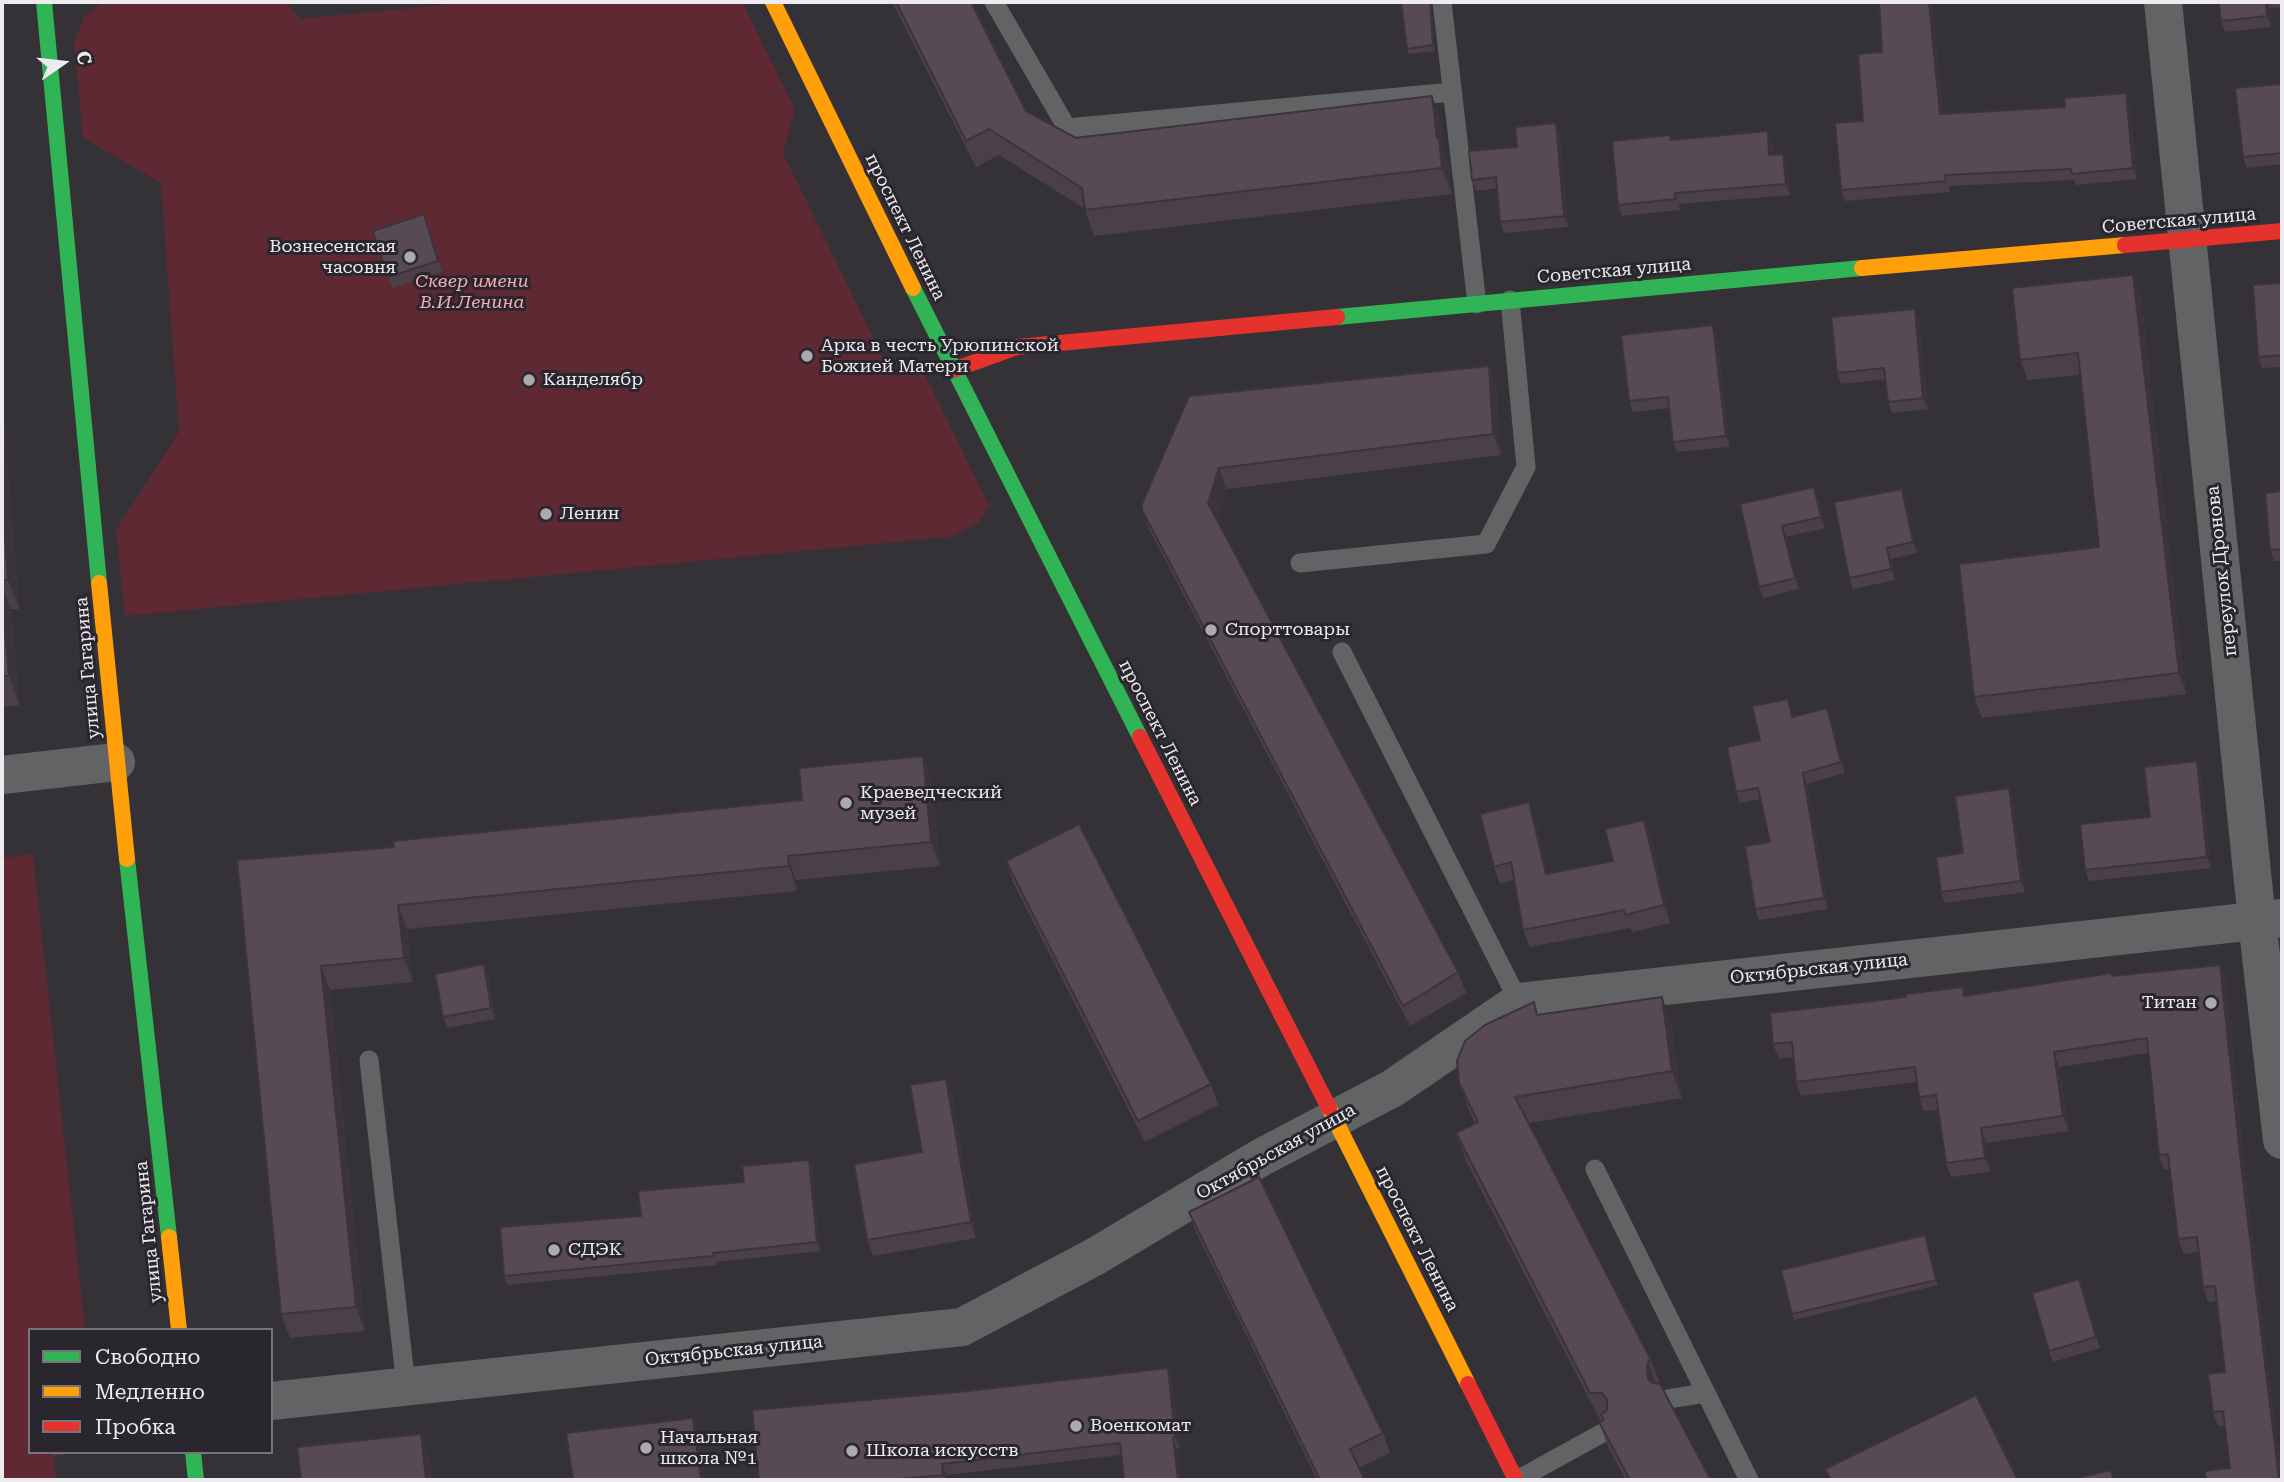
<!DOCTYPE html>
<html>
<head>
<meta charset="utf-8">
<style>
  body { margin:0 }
  #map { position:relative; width:2284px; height:1482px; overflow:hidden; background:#343236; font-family:"Roboto Serif",serif }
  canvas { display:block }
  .frame { position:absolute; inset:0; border:4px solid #edeaf0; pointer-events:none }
  .legend { position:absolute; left:28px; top:1328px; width:245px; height:126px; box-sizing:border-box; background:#29262e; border:2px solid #77747c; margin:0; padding:9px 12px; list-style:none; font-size:21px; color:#edeaf0 }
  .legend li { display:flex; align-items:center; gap:14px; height:35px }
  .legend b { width:35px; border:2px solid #77747c }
  .north { position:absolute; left:28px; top:28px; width:70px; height:70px; -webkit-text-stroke:5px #29262e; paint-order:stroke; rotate:76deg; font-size:19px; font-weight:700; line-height:28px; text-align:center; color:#edeaf0 }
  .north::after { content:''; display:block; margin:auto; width:24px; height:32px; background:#edeaf0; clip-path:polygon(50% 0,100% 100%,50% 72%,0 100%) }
</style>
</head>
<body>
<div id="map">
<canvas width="2284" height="1482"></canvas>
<div class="frame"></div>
<ul class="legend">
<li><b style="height:9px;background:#30b455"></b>Свободно</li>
<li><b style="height:9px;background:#ff9f0a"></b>Медленно</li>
<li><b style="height:9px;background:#e5322d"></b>Пробка</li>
</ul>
<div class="north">С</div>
</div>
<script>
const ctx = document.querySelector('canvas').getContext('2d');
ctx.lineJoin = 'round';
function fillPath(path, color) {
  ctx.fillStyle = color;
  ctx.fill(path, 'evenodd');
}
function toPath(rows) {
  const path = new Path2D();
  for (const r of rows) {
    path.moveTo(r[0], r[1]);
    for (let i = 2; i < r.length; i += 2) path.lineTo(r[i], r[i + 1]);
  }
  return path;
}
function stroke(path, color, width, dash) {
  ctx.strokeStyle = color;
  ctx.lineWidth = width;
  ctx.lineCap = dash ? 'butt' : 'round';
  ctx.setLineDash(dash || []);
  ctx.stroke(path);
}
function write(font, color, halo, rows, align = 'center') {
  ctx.font = font + ' "Roboto Serif",serif';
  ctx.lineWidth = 6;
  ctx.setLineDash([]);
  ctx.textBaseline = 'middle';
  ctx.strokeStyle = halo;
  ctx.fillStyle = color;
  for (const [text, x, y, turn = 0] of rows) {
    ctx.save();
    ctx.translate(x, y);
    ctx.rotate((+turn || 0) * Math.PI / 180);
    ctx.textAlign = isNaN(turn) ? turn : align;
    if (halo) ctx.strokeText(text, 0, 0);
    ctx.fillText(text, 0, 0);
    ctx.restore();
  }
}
fillPath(toPath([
  [103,2,286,2,300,19,451,4,453,2,742,2,795,109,783,153,892,376,924,373,989,505,977,524,949,537,125,616,116,530,179,432,161,183,83,138,74,42,84,17],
  [33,854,85,1330,30,1330,30,1452,53,1452,57,1480,2,1480,2,858]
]), '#5e2932');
stroke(toPath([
  [994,2,1067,128,1452,92],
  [1442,2,1477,304],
  [1300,563,1486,544,1526,467,1510,300],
  [1342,652,1519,1002],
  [369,1060,406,1386],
  [1595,1169,1749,1480],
  [1668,1399,1706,1393],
  [1517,1480,1606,1431]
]), '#626364', 19);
stroke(toPath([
  [2163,2,2257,921,2282,1140],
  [2,775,116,762],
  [271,1401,962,1327,1096,1256,1260,1158,1393,1088,1519,1002,2282,918]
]), '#626364', 38);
stroke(toPath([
  [44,2,99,583],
  [913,288,1140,737],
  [1337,317,1862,268],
  [127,859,169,1237],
  [193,1452,196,1480]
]), '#30b455', 16);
stroke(toPath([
  [773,2,913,288],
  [1862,268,2125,245],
  [99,583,127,859],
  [1329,1108,1468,1384],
  [169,1237,179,1330]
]), '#ff9f0a', 16);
stroke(toPath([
  [2125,245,2282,231],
  [953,370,1017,347,1337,317],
  [1140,737,1329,1108],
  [1468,1384,1516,1480]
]), '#e5322d', 16);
fillPath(toPath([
  [892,2,971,2,1026,111,1076,138,1441,122,1445,155,1448,164,1452,194,1094,236,1085,209,999,155,976,167],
  [1431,2,1435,51,1409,54,1407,49],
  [1932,2,1943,114,2130,104,2137,179,2076,185,2074,180,1949,186,1950,192,1845,201,1841,190,1863,121,1882,52],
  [2219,2,2282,2,2282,7,2270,8,2271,27,2225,32,2221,21],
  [2282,84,2282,164,2247,168,2243,157],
  [1556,123,1560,134,1568,227,1504,233,1500,222,1497,188,1476,191,1472,180,1517,147],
  [1670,135,1672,140,1772,142,1773,155,1783,154,1787,165,1790,195,1679,204,1680,210,1622,216,1618,205],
  [428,225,442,272,392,288,388,277],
  [2282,283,2282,367,2262,368,2258,357],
  [2141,296,2186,694,1982,718,1974,697,2099,547,2080,375,2028,380,2020,360],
  [1919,320,1928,409,1892,413,1888,402,1886,379,1841,384,1837,373],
  [1717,336,1730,447,1677,452,1673,442,1669,408,1633,412,1629,401],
  [1496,387,1501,455,1227,489,1217,520,1458,972,1466,993,1410,1026,1150,531,1142,510,1189,396],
  [2,394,19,609,11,609,19,705,2,707],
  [1814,487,1818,498,1825,528,1786,537,1799,589,1763,598,1759,587,1740,504],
  [1902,489,1906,500,1917,553,1891,559,1895,580,1853,589,1849,578],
  [2282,491,2282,561,2274,561,2270,550],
  [1788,699,1793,717,1831,718,1845,773,1807,784,1828,909,1759,920,1755,909,1770,842,1760,799,1740,803,1736,792,1760,740],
  [923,756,931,780,940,866,796,880,797,891,407,929,413,982,330,990,365,1331,290,1338,281,1314,237,860,394,847,802,800],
  [2197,761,2201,772,2211,868,2089,881,2085,870,2150,817],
  [2013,799,2025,892,1945,903,1941,892,1963,853],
  [1529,802,1535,820,1548,874,1613,861,1644,820,1651,838,1670,923,1632,932,1630,928,1530,947,1523,930,1514,880,1500,884,1494,867],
  [1006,861,1211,1084,1218,1105,1145,1142,1013,882],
  [484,964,488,975,495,1019,447,1028,443,1017],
  [2112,975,2226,979,2247,1188,2230,1468,2225,1426,2218,1426,2213,1412,2225,1372,2217,1301,2208,1302,2203,1287,2199,1252,2184,1254,2178,1239,2170,1169,2164,1169,2159,1155,2148,1053,2059,1067,2069,1131,1986,1143,1990,1172,1951,1177,1946,1163,1938,1110,1924,1111,1919,1097,1917,1082,1801,1096,1796,1082,1793,1057,1779,1059,1773,1044,1906,997,1963,987,1966,996],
  [1662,997,1671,1024,1682,1098,1529,1123,1651,1360,1660,1384,1711,1480,1626,1480,1609,1449,1599,1422,1603,1420,1600,1420,1466,1161,1456,1133,1475,1124,1469,1110,1459,1083,1538,1015],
  [946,1079,952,1095,976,1238,873,1256,867,1240,922,1152],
  [809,1160,812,1169,820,1251,716,1262,717,1265,507,1285,504,1276,641,1216],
  [1189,1212,1383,1433,1390,1453,1359,1468,1365,1480,1317,1480,1196,1232],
  [1925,1235,1938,1285,1794,1320,1792,1314],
  [2083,1290,2100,1348,2053,1362,2049,1351],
  [1168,1368,1172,1380,1180,1449,1177,1449,1181,1480,1124,1480,1121,1455,946,1475,947,1480,759,1480,968,1391],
  [52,1452,81,1452,53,1456]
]), '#4b4048');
fillPath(toPath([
  [1430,2,1431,2,1435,51,1433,45],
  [1929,2,1932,2,1944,125,1940,114],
  [2266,2,2267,2,2270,8,2271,27,2267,16],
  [2126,93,2130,104,2137,179,2133,168],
  [1432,96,1441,122,1445,155,1448,164,1452,194,1442,168,1437,138],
  [1556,123,1560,134,1568,227,1564,216],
  [1768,131,1772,142,1773,166,1769,155],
  [1783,154,1787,165,1790,195,1786,184],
  [2133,275,2141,296,2186,694,2179,673],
  [1915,309,1919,320,1928,409,1923,398],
  [1713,325,1717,336,1730,447,1726,436],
  [1489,366,1496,387,1501,455,1493,434],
  [2,394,19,609,8,580,2,497],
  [1219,468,1227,489,1216,524,1208,503],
  [1814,487,1818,498,1825,528,1821,517],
  [1902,489,1906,500,1917,553,1913,542],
  [1782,526,1786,537,1799,589,1795,578],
  [1887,548,1891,559,1895,580,1891,569],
  [2,585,11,609,19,705,9,676,2,600],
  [1827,708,1831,718,1845,773,1841,762],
  [923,756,931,780,940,866,931,842],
  [2197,761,2201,772,2211,868,2207,857],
  [1803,773,1807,784,1828,909,1824,898],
  [2009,788,2013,799,2025,892,2021,881],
  [1529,802,1535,820,1553,892,1546,874],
  [1644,820,1651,838,1670,923,1664,905],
  [788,856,796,880,797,891,789,866],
  [398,905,407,929,413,982,404,958],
  [484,964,488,975,495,1019,491,1008],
  [2220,965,2226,979,2247,1188,2282,1480,2279,1480,2242,1173],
  [321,966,330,990,365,1331,356,1307],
  [1662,997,1671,1024,1682,1098,1672,1071],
  [2054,1052,2059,1067,2069,1131,2063,1116],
  [946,1079,952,1095,976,1238,971,1222],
  [1981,1128,1986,1143,1990,1172,1985,1158],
  [809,1160,812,1169,820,1251,817,1242],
  [2079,1279,2083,1290,2100,1348,2096,1337],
  [1648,1362,1658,1389,1648,1379,1647,1368],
  [1168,1368,1172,1380,1180,1449,1175,1437],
  [693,1418,697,1429,704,1480,701,1480],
  [421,1434,430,1460,433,1480,426,1480],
  [1173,1438,1177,1449,1181,1480,1178,1480],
  [942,1464,946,1475,947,1480,945,1480,943,1475]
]), '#3d343b');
const building = toPath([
  [896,2,971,2,1026,111,1076,138,1432,96,1437,138,1439,138,1442,168,1085,210,1082,188,989,129,966,141,896,2],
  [1401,2,1430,2,1433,45,1407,49,1401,2],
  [1879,2,1929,2,1940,114,2065,107,2064,98,2126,93,2133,168,2072,174,2071,169,1945,175,1946,181,1841,190,1835,123,1863,121,1858,54,1882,52,1879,2],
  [2219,2,2266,2,2267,16,2221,21,2219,2],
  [2282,84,2282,153,2243,157,2235,88,2282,84],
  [1556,123,1564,216,1500,222,1496,177,1472,180,1469,151,1517,147,1515,127,1556,123],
  [1768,131,1769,155,1783,154,1786,184,1675,193,1676,199,1618,205,1612,141,1670,135,1671,140,1768,131],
  [424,214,438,261,388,277,373,231,424,214],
  [2133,275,2179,673,1974,697,1959,564,2099,547,2078,353,2020,360,2012,288,2133,275],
  [2282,283,2282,355,2258,357,2253,285,2282,283],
  [1915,309,1923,398,1888,402,1884,368,1837,373,1831,317,1915,309],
  [1713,325,1726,436,1673,442,1668,397,1629,401,1621,335,1713,325],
  [1489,366,1493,434,1219,468,1208,503,1458,972,1403,1006,1142,510,1142,504,1189,396,1489,366],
  [1814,487,1821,517,1782,526,1795,578,1759,587,1740,504,1814,487],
  [1902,489,1913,542,1887,548,1891,569,1849,578,1834,502,1902,489],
  [2282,491,2282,549,2270,550,2265,493,2282,491],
  [2,497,8,580,2,580,2,497],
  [2,600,9,676,2,676,2,600],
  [1788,699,1792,717,1827,708,1841,762,1803,773,1824,898,1755,909,1745,846,1770,842,1758,788,1736,792,1727,747,1760,740,1752,706,1788,699],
  [923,756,931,842,788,856,789,866,398,905,404,958,321,966,356,1307,281,1314,237,860,394,847,393,841,802,800,799,768,923,756],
  [2197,761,2207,857,2085,870,2080,824,2150,817,2144,767,2197,761],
  [2009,788,2021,881,1941,892,1936,857,1963,853,1955,796,2009,788],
  [1529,802,1546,874,1613,861,1605,829,1644,820,1664,905,1625,915,1624,910,1523,930,1511,862,1494,867,1480,814,1529,802],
  [1079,824,1211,1084,1138,1121,1006,861,1079,824],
  [484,964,491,1008,443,1017,435,974,484,964],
  [2220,965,2242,1173,2279,1480,2206,1480,2205,1471,2230,1468,2223,1411,2213,1412,2208,1374,2225,1372,2215,1286,2203,1287,2197,1237,2178,1239,2168,1154,2159,1155,2147,1038,2054,1052,2063,1116,1981,1128,1985,1158,1946,1163,1936,1095,1919,1097,1915,1067,1796,1082,1792,1042,1773,1044,1770,1013,1906,997,1905,994,1963,987,1964,996,2111,973,2112,976,2220,965],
  [1662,997,1672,1071,1515,1097,1651,1360,1648,1362,1647,1368,1648,1379,1653,1383,1660,1384,1711,1480,1630,1480,1599,1422,1604,1420,1601,1415,1607,1410,1607,1399,1602,1393,1590,1393,1456,1133,1478,1122,1459,1083,1457,1061,1465,1041,1485,1025,1534,1002,1537,1015,1662,997],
  [946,1079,971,1222,867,1240,854,1164,922,1152,910,1085,946,1079],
  [809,1160,817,1242,713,1253,713,1256,504,1276,500,1227,641,1216,638,1191,744,1182,742,1166,809,1160],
  [1259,1177,1383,1433,1350,1449,1365,1480,1320,1480,1189,1212,1259,1177],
  [1925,1235,1936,1280,1792,1314,1781,1270,1925,1235],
  [2079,1279,2096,1337,2049,1351,2032,1293,2079,1279],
  [1168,1368,1175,1437,1173,1438,1178,1480,1124,1480,1120,1443,942,1464,943,1475,889,1480,759,1480,752,1410,968,1391,1168,1368],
  [1976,1395,2018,1480,1831,1480,1825,1469,1976,1395],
  [693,1418,701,1480,573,1480,566,1433,693,1418],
  [421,1434,426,1480,301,1480,297,1447,421,1434],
  [2111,1470,2114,1480,2078,1480,2077,1478,2111,1470],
  [72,1478,72,1480,43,1480,72,1478]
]);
fillPath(building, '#574a54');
stroke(building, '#3d343b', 2);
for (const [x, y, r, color] of [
  [410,257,7,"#acaaaf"],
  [807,356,7,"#acaaaf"],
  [529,380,7,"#acaaaf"],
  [546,514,7,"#acaaaf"],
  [1211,630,7,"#acaaaf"],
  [846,803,7,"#acaaaf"],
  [2211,1003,7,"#acaaaf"],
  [554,1250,7,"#acaaaf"],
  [1076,1426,7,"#acaaaf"],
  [646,1448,7,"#acaaaf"],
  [852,1451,7,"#acaaaf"]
]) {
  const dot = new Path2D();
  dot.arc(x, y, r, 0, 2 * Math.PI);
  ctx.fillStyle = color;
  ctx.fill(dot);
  stroke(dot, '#29262e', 2.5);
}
write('18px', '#edeaf0', '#29262e', [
  ["Советская улица",2179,221,-5],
  ["проспект Ленина",905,227,64],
  ["Советская улица",1614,271,-5],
  ["переулок Дронова",2222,571,-96],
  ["улица Гагарина",88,668,-95],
  ["проспект Ленина",1160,733,63],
  ["Октябрьская улица",1819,969,-6],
  ["Октябрьская улица",1276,1152,-29],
  ["улица Гагарина",149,1232,-96],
  ["проспект Ленина",1417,1239,63],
  ["Октябрьская улица",734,1351,-6]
]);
write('18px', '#edeaf0', '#29262e', [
  ["Вознесенская",396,247,"right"],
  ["часовня",396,268,"right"],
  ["Арка в честь Урюпинской",821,346],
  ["Божией Матери",821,367],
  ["Канделябр",543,380],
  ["Ленин",560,514],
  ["Спорттовары",1225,630],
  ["Краеведческий",860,793],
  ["музей",860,814],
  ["Титан",2197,1003,"right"],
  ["СДЭК",568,1250],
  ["Военкомат",1090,1426],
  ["Начальная",660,1438],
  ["школа №1",660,1459],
  ["Школа искусств",866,1451]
], 'left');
write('italic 18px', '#f6adb3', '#29262e', [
  ["Сквер имени",472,282],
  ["В.И.Ленина",472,303]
]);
</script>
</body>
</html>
